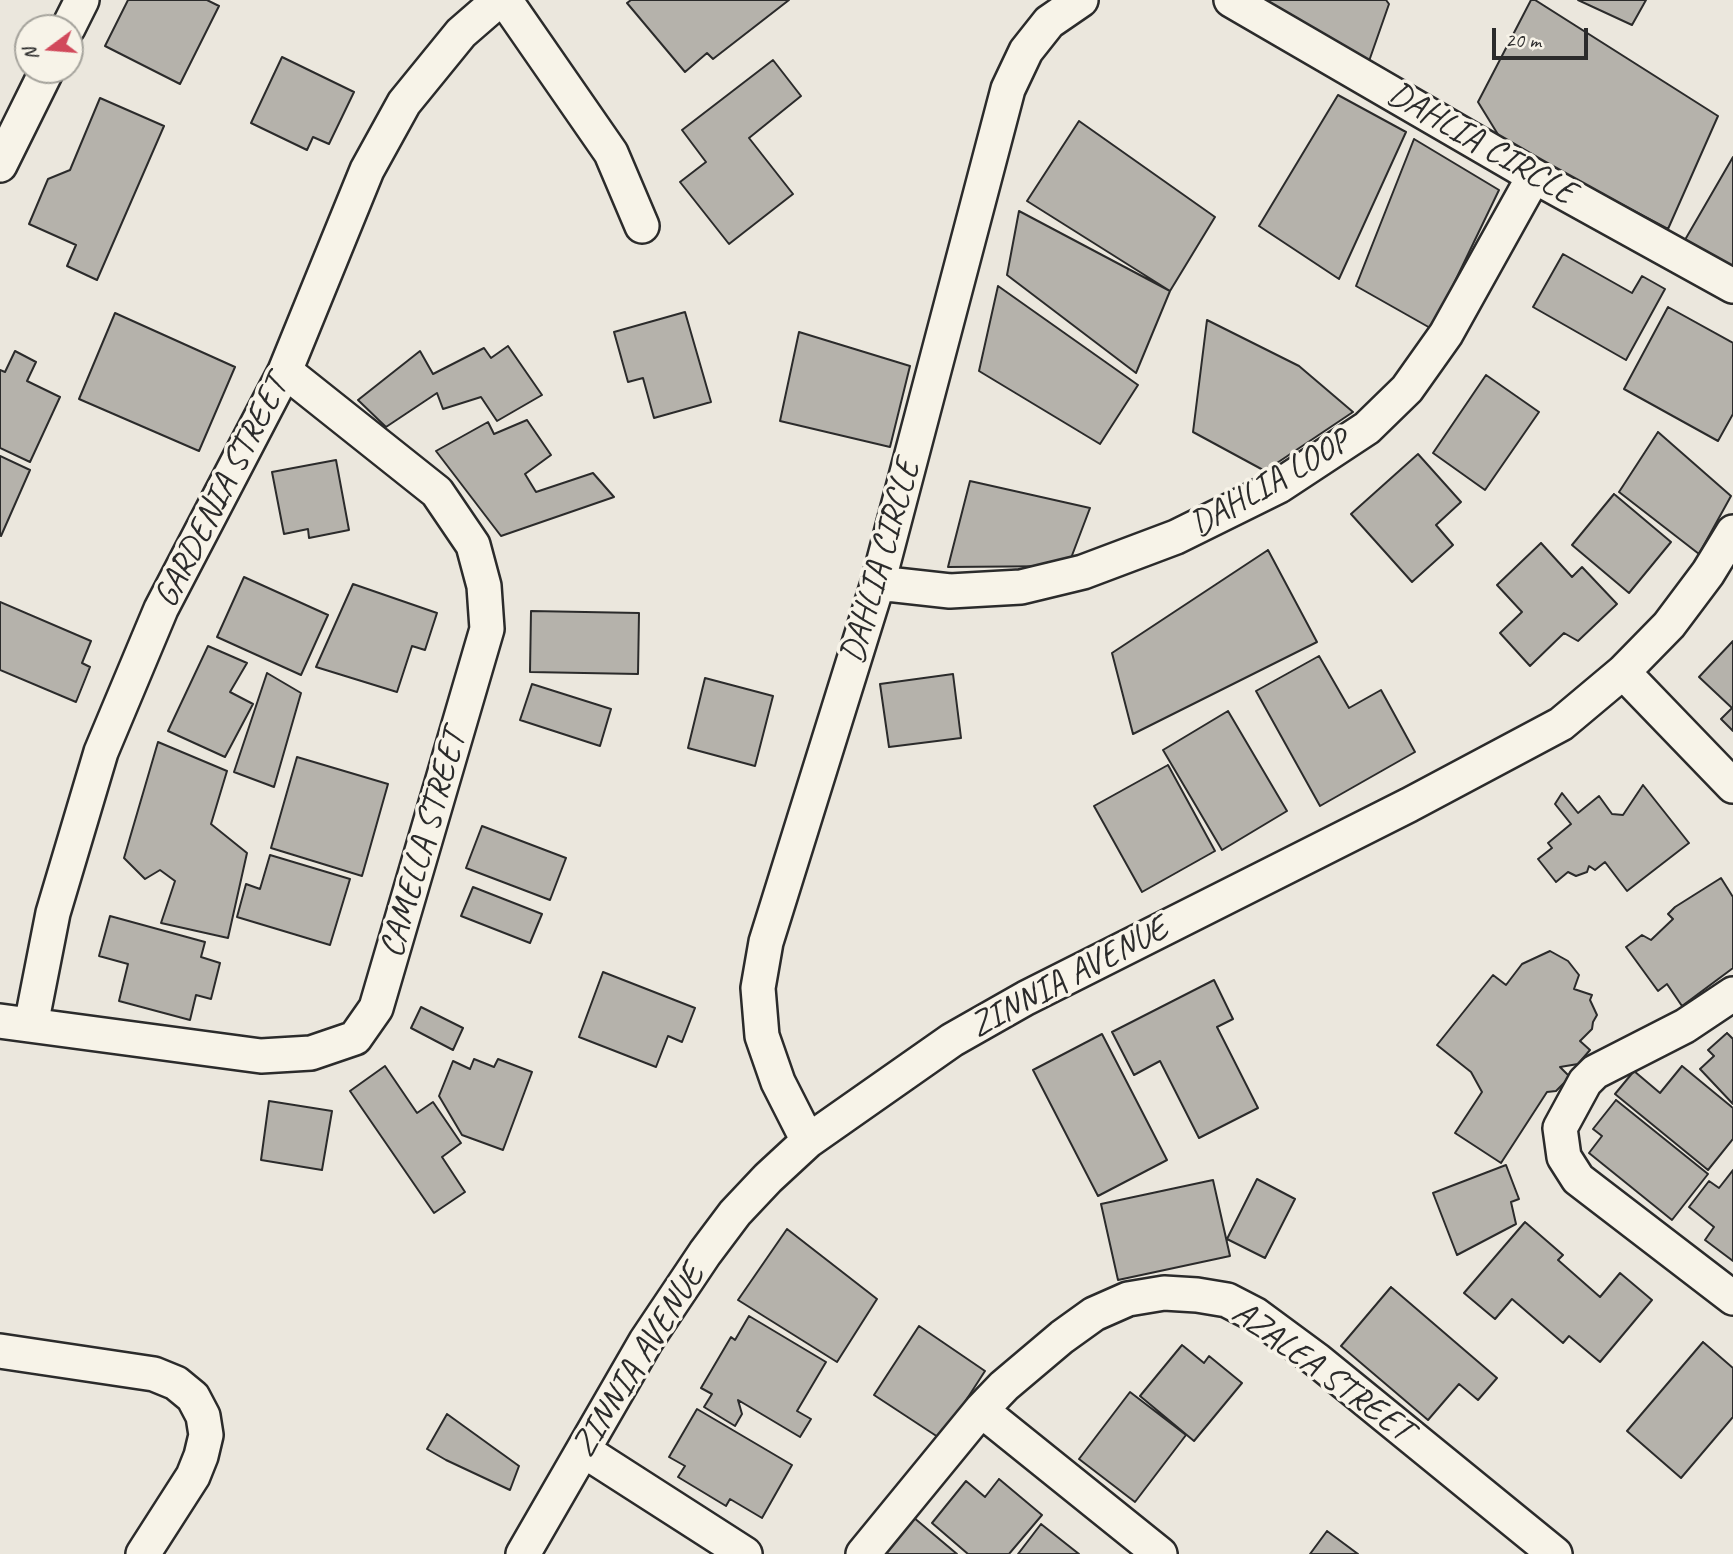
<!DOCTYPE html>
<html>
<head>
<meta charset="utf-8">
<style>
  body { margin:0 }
  #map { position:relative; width:1733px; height:1554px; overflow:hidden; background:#ebe7dd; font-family:Caveat,sans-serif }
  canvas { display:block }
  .north { position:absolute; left:14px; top:14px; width:70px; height:70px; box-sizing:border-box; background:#f7f3e8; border:2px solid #a5a39c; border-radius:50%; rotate:254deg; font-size:19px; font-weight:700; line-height:28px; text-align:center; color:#2b2b2b }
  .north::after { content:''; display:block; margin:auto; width:24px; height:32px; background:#d1495b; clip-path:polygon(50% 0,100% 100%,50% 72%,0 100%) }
  .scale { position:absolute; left:1492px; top:28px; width:96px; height:32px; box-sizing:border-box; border:4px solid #2b2b2b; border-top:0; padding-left:9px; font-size:21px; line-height:24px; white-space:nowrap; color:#2b2b2b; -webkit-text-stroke:5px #f7f3e8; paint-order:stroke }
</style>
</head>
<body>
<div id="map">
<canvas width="1733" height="1554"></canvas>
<div class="north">N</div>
<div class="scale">20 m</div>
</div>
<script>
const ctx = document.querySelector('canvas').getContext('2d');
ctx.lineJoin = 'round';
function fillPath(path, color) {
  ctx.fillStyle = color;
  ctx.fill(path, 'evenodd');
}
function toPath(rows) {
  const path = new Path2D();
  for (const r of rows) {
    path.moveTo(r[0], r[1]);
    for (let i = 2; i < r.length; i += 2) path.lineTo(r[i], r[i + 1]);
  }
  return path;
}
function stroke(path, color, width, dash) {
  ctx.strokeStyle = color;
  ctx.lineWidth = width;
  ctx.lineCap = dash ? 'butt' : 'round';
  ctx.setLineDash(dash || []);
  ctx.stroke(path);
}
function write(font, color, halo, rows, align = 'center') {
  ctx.font = font + ' Caveat,sans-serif';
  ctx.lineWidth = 7;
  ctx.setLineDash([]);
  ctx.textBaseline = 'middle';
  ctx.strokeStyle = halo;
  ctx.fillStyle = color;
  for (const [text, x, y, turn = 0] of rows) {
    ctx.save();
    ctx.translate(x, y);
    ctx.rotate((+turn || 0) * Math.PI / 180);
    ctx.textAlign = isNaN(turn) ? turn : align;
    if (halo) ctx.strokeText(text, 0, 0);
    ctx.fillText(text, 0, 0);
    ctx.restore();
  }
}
const building = toPath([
  [128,0,207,0,219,6,180,84,105,46,128,0],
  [631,0,789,0,713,59,707,53,685,72,627,3,631,0],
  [1258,0,1386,0,1389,4,1368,64,1258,0],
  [1531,0,1535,0,1718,116,1668,229,1502,141,1478,102,1531,0],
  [1578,0,1646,0,1632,25,1578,0],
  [282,57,354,92,329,144,313,137,307,150,251,123,282,57],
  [773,60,801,96,749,138,793,194,729,244,680,182,706,162,682,130,773,60],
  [1338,95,1406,132,1339,279,1259,226,1338,95],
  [100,98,164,126,97,280,67,266,76,245,29,224,48,179,70,170,100,98],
  [1079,121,1215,217,1170,291,1027,201,1079,121],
  [1414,139,1499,190,1432,329,1356,286,1414,139],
  [1733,157,1733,271,1682,245,1733,157],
  [1019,211,1170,291,1136,373,1007,275,1019,211],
  [1563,254,1632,293,1642,276,1665,289,1626,360,1533,307,1563,254],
  [998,286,1138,385,1100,444,979,371,998,286],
  [1668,307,1733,343,1733,414,1718,441,1624,389,1668,307],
  [685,312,711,402,654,418,643,378,628,382,614,332,685,312],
  [115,313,235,367,199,451,79,399,115,313],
  [1207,320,1299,366,1353,412,1265,471,1193,432,1207,320],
  [799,332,910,366,890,447,780,421,799,332],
  [508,346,542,395,497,421,481,397,443,409,437,393,386,427,358,400,420,351,433,374,484,348,491,358,508,346],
  [15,351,36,362,27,381,60,397,30,462,0,448,0,370,5,372,15,351],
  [1486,375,1539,412,1485,490,1433,453,1486,375],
  [527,420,551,455,525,474,536,492,593,473,614,497,501,536,436,451,488,422,494,434,527,420],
  [1658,432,1731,496,1699,554,1619,492,1658,432],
  [1418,454,1461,502,1436,525,1453,545,1412,582,1351,514,1418,454],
  [0,456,30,470,1,536,0,535,0,456],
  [336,460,349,530,309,538,308,529,284,534,272,472,336,460],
  [970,481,1090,508,1068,566,948,567,970,481],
  [1614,494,1671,542,1629,593,1572,545,1614,494],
  [1541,543,1572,577,1582,567,1617,604,1578,641,1564,633,1530,666,1500,633,1522,612,1497,585,1541,543],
  [1268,550,1317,642,1133,734,1112,653,1268,550],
  [244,577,328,615,301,675,217,637,244,577],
  [353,584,437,613,425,650,412,646,397,692,316,667,353,584],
  [0,602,91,641,82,663,90,667,76,702,0,670,0,602],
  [531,611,639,613,638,674,530,672,531,611],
  [1733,641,1733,731,1721,719,1732,708,1699,677,1733,641],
  [208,646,247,663,230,692,253,704,225,757,168,731,208,646],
  [1319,656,1349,708,1381,690,1415,752,1320,806,1256,691,1319,656],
  [267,673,301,693,274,787,234,772,267,673],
  [953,674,961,738,889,747,880,684,953,674],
  [705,678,773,696,755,766,688,748,705,678],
  [532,684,611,709,600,746,520,720,532,684],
  [1228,711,1287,811,1222,850,1163,750,1228,711],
  [158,742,227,771,211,824,247,853,228,938,161,923,175,881,160,870,145,879,124,858,158,742],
  [297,757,388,784,362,876,271,848,297,757],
  [1168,765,1215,851,1142,892,1094,806,1168,765],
  [1643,785,1689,843,1627,891,1605,862,1595,870,1589,866,1587,872,1576,876,1568,872,1556,882,1538,859,1552,848,1548,843,1571,824,1555,804,1562,793,1578,813,1599,796,1612,814,1623,815,1643,785],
  [482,826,566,858,550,900,466,868,482,826],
  [270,855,350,879,330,945,237,917,246,884,260,889,270,855],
  [1721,878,1733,897,1733,968,1682,1006,1667,984,1658,991,1626,947,1642,935,1651,940,1673,919,1668,914,1675,907,1721,878],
  [473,887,542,914,530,943,461,916,473,887],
  [110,916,205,942,201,957,220,963,211,999,196,995,190,1020,119,1001,128,964,99,956,110,916],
  [1550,951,1568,961,1579,975,1574,989,1592,995,1590,1000,1597,1015,1593,1022,1592,1029,1580,1041,1590,1050,1578,1064,1560,1067,1570,1077,1556,1091,1547,1092,1501,1163,1455,1133,1482,1092,1471,1072,1437,1045,1493,975,1506,985,1522,964,1550,951],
  [603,972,695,1008,682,1042,668,1036,656,1067,579,1037,603,972],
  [1214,980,1233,1019,1217,1027,1258,1108,1199,1138,1160,1061,1134,1075,1112,1032,1214,980],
  [421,1007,463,1028,453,1050,411,1028,421,1007],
  [1727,1033,1733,1039,1733,1104,1700,1069,1714,1056,1708,1050,1727,1033],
  [1102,1034,1167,1160,1098,1196,1033,1070,1102,1034],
  [474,1059,494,1067,498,1059,532,1072,503,1150,462,1135,439,1096,453,1061,470,1069,474,1059],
  [385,1066,417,1113,433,1102,461,1143,442,1157,465,1192,434,1213,350,1091,385,1066],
  [1682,1066,1733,1108,1733,1139,1708,1170,1615,1094,1634,1071,1660,1093,1682,1066],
  [1616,1100,1708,1174,1672,1220,1589,1153,1602,1136,1593,1129,1616,1100],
  [269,1101,332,1111,322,1170,261,1160,269,1101],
  [1506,1165,1519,1199,1511,1202,1516,1224,1457,1255,1433,1193,1506,1165],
  [1733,1170,1733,1261,1705,1240,1714,1227,1689,1207,1709,1181,1719,1188,1733,1170],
  [1257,1179,1295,1199,1265,1258,1227,1239,1257,1179],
  [1213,1180,1230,1256,1118,1280,1101,1204,1213,1180],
  [1525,1222,1563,1255,1558,1260,1600,1297,1620,1273,1652,1300,1600,1362,1569,1336,1563,1343,1512,1299,1495,1319,1464,1293,1525,1222],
  [787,1229,877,1299,837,1362,738,1300,787,1229],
  [1391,1287,1497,1378,1478,1400,1459,1384,1428,1420,1341,1346,1391,1287],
  [749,1316,826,1362,797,1411,811,1419,800,1437,738,1400,742,1414,735,1426,704,1407,712,1394,701,1388,731,1337,735,1340,749,1316],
  [919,1326,985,1371,941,1439,874,1395,919,1326],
  [1703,1342,1733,1368,1733,1417,1681,1478,1627,1431,1703,1342],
  [1182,1345,1204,1363,1209,1356,1242,1383,1194,1441,1140,1396,1182,1345],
  [1130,1392,1186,1435,1135,1502,1079,1459,1130,1392],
  [697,1409,792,1465,762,1518,730,1499,726,1506,678,1477,685,1466,669,1457,697,1409],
  [447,1414,519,1466,510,1490,446,1460,427,1449,447,1414],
  [999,1479,1042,1515,1009,1554,968,1554,932,1523,966,1481,985,1497,999,1479],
  [913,1517,957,1554,882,1554,913,1517],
  [1041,1524,1079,1554,1018,1554,1041,1524],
  [1327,1531,1358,1554,1310,1554,1327,1531]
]);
fillPath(building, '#b5b2ab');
stroke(building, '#2b2b2b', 2);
const minor = toPath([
  [505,0,611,153,642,226],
  [1231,0,1534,176,1733,286],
  [68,28,82,0],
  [0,165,47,70],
  [878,583,950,591,1021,587,1083,572,1176,537,1279,486,1367,428,1407,389,1446,334,1534,176],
  [1623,672,1733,786],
  [1733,994,1685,1026,1595,1072,1585,1082,1560,1128,1564,1157,1578,1179,1733,1298],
  [0,1021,261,1056,311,1053,355,1038,376,1008,487,629,484,586,473,545,437,492,285,371],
  [31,1025,53,913,101,752,161,609,285,371,367,170,404,103,461,33,499,0],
  [808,1141,778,1082,762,1036,758,988,766,942,878,583,1008,89,1026,51,1049,22,1081,0],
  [0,1351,154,1374,176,1383,193,1397,203,1416,206,1435,201,1456,193,1476,143,1554],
  [981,1410,1160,1554],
  [583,1450,745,1554],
  [523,1554,646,1341,705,1253,735,1213,768,1178,808,1141,952,1040,1026,998,1409,805,1561,724,1623,672,1669,625,1708,573,1733,532],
  [863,1554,981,1410,1004,1386,1062,1337,1094,1314,1128,1299,1164,1293,1197,1295,1227,1300,1256,1315,1317,1360,1555,1554]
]);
stroke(minor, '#2b2b2b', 38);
stroke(minor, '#f7f3e8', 33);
write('35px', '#2b2b2b', '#f7f3e8', [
  ["DAHLIA CIRCLE",1481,144,30],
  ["DAHLIA LOOP",1270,484,-30],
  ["GARDENIA STREET",222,492,-63],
  ["DAHLIA CIRCLE",881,562,-74],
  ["CAMELLA STREET",424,844,-74],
  ["ZINNIA AVENUE",1069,978,-28],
  ["ZINNIA AVENUE",639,1361,-58],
  ["AZALEA STREET",1322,1372,36]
]);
</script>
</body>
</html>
